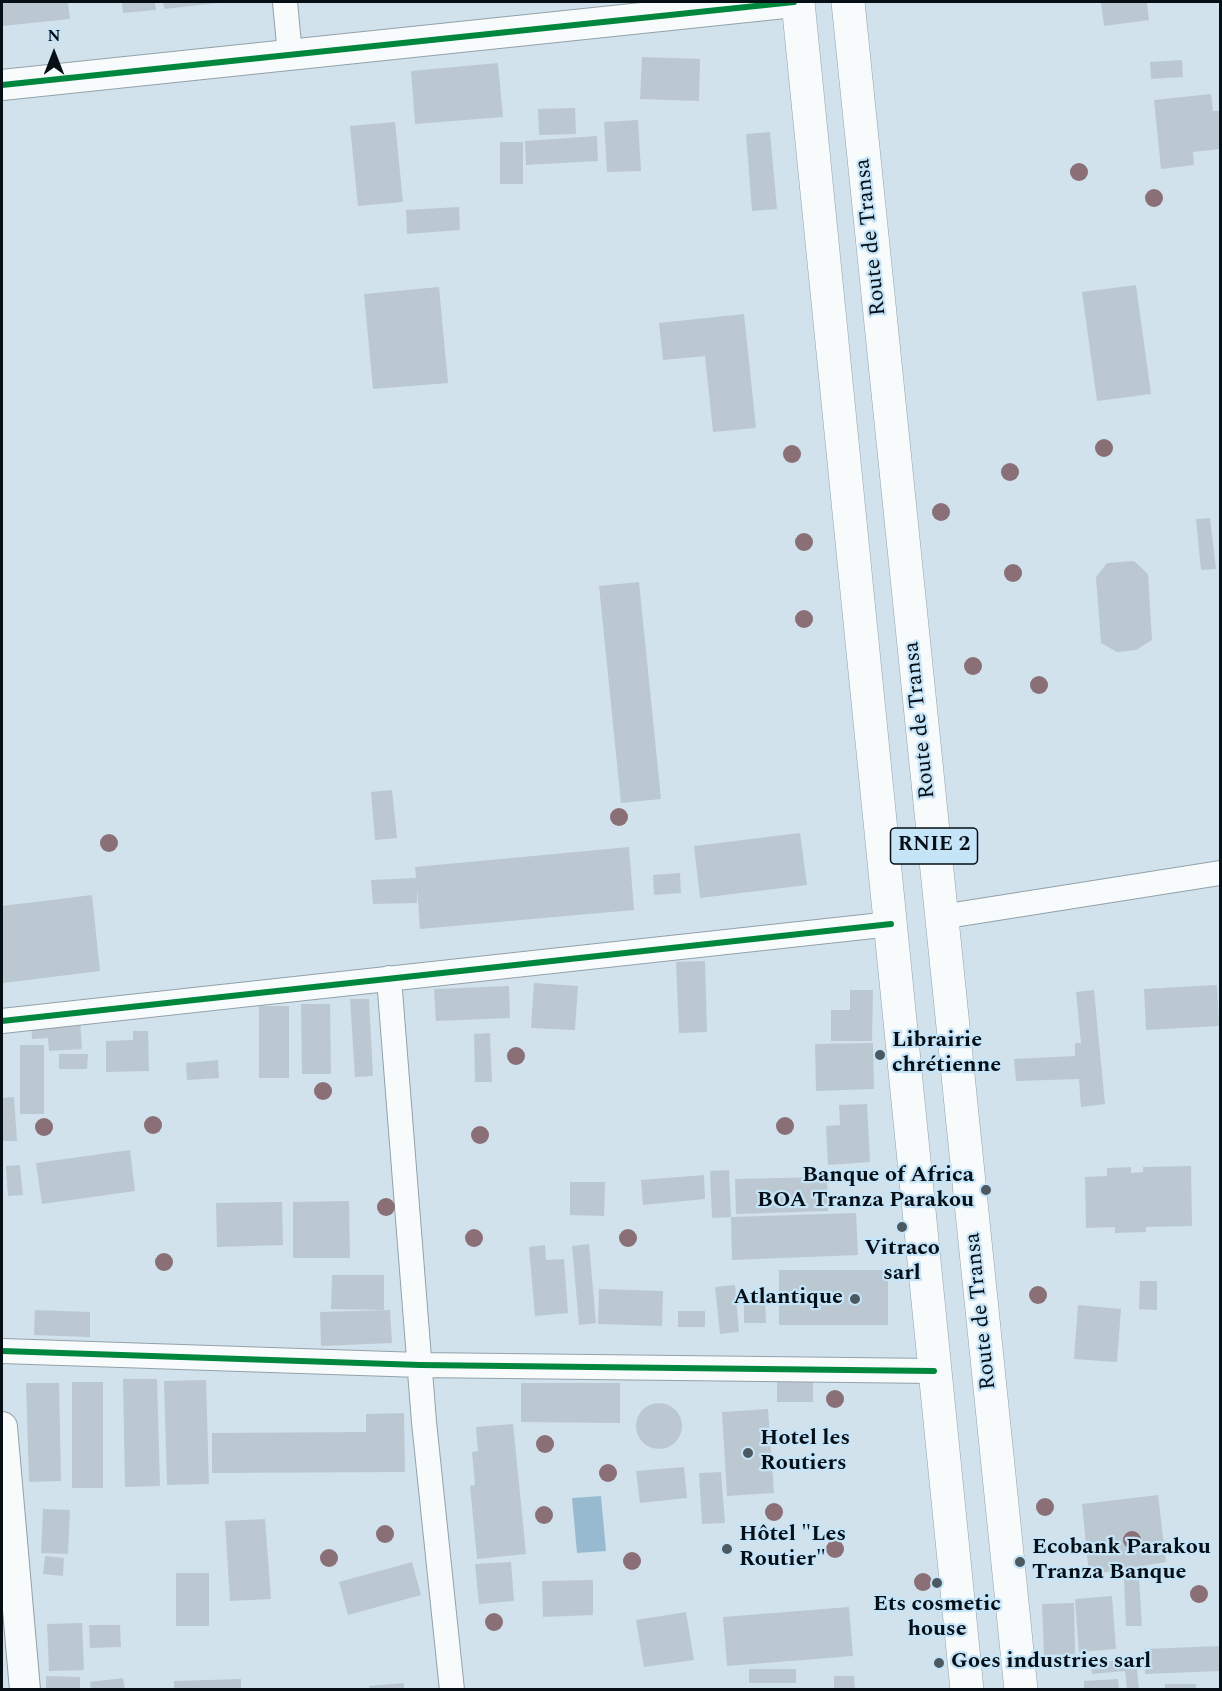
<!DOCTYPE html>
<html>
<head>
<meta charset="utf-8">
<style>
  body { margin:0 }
  #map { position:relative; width:1222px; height:1691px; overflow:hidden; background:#d1e2ed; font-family:Spectral,serif }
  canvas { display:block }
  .frame { position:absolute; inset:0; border:3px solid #050f15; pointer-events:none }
  .north { position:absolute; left:24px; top:24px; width:60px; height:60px; -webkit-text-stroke:4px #c6e4f8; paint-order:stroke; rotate:0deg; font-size:16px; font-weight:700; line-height:24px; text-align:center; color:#050f15 }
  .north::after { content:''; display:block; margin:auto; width:21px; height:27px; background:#050f15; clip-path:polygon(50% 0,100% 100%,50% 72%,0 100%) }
</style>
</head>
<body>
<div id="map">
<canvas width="1222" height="1691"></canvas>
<div class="frame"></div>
<div class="north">N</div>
</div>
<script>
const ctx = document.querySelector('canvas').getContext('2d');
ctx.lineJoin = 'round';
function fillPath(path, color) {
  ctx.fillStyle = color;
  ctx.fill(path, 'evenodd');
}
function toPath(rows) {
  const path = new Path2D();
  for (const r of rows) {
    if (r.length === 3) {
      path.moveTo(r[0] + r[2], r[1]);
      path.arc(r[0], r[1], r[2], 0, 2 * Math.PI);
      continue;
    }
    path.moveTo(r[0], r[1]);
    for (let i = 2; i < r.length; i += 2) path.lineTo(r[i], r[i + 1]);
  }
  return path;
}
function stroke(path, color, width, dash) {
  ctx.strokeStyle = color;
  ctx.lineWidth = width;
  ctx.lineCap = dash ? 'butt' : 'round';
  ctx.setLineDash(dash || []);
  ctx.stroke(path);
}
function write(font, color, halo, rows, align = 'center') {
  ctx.font = font + ' Spectral,serif';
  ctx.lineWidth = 4.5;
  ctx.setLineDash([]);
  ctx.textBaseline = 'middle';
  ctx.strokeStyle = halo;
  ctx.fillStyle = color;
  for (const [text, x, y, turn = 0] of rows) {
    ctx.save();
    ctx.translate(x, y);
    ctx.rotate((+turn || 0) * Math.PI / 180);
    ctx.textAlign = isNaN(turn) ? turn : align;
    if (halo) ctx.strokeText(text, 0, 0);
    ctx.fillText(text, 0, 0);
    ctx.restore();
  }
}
fillPath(toPath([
  [601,1496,606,1551,577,1553,572,1498]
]), '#97bad0');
fillPath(toPath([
  [2,2,68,2,70,19,2,26],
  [122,2,155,2,156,10,123,13],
  [163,2,218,2,218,3,164,9],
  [1101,2,1147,2,1149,20,1104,26],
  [642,57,700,59,699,101,640,99],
  [1182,60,1183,77,1151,79,1150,62],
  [498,63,503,117,415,124,411,71],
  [1211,94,1213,111,1220,111,1220,149,1193,152,1194,165,1161,169,1154,100],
  [575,108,576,134,539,135,538,109],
  [638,120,641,171,607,172,604,122],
  [395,122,403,202,358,206,350,126],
  [770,132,777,209,752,211,746,134],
  [597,136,598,161,526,165,525,141],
  [500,142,523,142,523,184,500,184],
  [459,207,460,230,407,234,406,210],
  [1136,285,1151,394,1097,401,1082,292],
  [439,287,448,383,373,389,364,294],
  [744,314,756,428,713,432,705,356,663,360,659,323],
  [1210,518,1216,569,1201,570,1196,519],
  [1134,561,1148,574,1152,640,1136,650,1117,652,1101,643,1096,577,1107,563],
  [639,582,661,799,621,803,599,586],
  [392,790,397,838,375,840,371,792],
  [800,833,807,885,700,898,694,846],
  [629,847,634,910,420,929,417,887,417,903,373,904,371,880,416,878,415,867],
  [680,873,681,893,654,895,653,875],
  [92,895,100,971,3,983,2,906],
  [705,961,707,1032,679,1033,676,962],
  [534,983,578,986,575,1030,531,1028],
  [1217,985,1219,1026,1146,1030,1144,989],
  [509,986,510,1018,436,1021,434,989],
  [850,990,873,990,872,1041,831,1041,831,1010,850,1010],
  [1094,990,1105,1104,1081,1107,1079,1079,1016,1081,1014,1059,1075,1056,1075,1043,1081,1043,1076,992],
  [350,999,369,999,373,1076,355,1077],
  [301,1004,330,1004,331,1074,302,1074],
  [259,1006,289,1006,289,1078,259,1078],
  [80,1018,82,1049,49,1051,48,1038,32,1039,31,1021],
  [133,1031,148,1031,149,1071,106,1072,106,1041,133,1040],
  [490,1033,492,1082,475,1082,474,1034],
  [873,1043,874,1089,816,1091,815,1044],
  [20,1045,44,1045,44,1114,20,1114],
  [59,1054,88,1054,87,1069,59,1069],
  [218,1060,219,1078,187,1080,186,1063],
  [14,1097,17,1141,2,1141,2,1098],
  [867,1104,870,1162,828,1165,826,1126,840,1125,839,1105],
  [130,1150,135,1191,42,1204,36,1163],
  [20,1165,23,1195,8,1196,6,1166],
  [1191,1166,1192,1226,1146,1227,1146,1232,1115,1233,1115,1227,1086,1228,1085,1177,1107,1176,1107,1168,1131,1167,1131,1173,1143,1172,1143,1167],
  [729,1170,731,1217,712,1218,710,1171],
  [704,1175,705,1199,643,1205,641,1180],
  [827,1177,828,1211,736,1214,735,1179],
  [570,1182,605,1182,604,1216,570,1215],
  [349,1201,350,1258,293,1258,293,1202],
  [282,1202,283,1245,217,1247,216,1203],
  [856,1213,858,1255,732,1260,731,1217],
  [589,1244,596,1323,579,1325,572,1246],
  [545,1245,546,1260,564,1259,568,1313,535,1316,529,1247],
  [779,1270,888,1270,888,1325,779,1325],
  [332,1275,384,1275,384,1310,331,1309],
  [1140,1281,1157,1281,1157,1310,1139,1309],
  [735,1285,739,1332,720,1334,715,1287],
  [599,1289,663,1291,662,1326,598,1324],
  [765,1296,766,1323,744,1323,744,1297],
  [1078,1305,1121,1309,1117,1362,1074,1359],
  [35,1310,90,1312,90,1337,34,1335],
  [390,1310,392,1343,321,1346,320,1312],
  [678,1311,705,1311,705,1327,678,1327],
  [123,1379,157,1379,160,1486,125,1487],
  [206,1380,209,1484,167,1485,164,1381],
  [777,1381,813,1381,813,1402,777,1402],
  [72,1382,103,1382,103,1488,72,1488],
  [26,1383,59,1383,61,1481,29,1482],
  [521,1383,620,1383,620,1423,521,1422],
  [659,1426,23],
  [768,1409,774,1493,727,1496,722,1412],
  [404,1413,405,1472,212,1473,212,1433,366,1432,366,1414],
  [513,1424,526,1554,477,1559,470,1486,475,1485,472,1452,478,1451,476,1427],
  [684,1467,687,1498,640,1503,636,1471],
  [721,1472,725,1523,702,1524,699,1473],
  [1158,1495,1166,1562,1089,1575,1082,1504],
  [43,1509,70,1510,68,1554,41,1553],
  [265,1519,271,1599,230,1601,225,1521],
  [45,1556,64,1558,63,1576,43,1574],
  [412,1562,421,1595,348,1615,339,1582],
  [511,1562,514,1601,479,1604,475,1564],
  [176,1573,209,1573,209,1626,176,1626],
  [1124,1578,1139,1578,1142,1626,1126,1626],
  [593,1580,593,1615,543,1617,542,1581],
  [1112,1596,1116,1649,1079,1652,1075,1599],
  [1074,1603,1075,1654,1044,1655,1042,1604],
  [849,1607,853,1656,727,1666,723,1617],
  [686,1612,694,1660,644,1667,636,1620],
  [82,1623,84,1670,49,1671,47,1624],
  [89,1625,120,1625,121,1647,90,1648],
  [1220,1646,1220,1671,1145,1674,1144,1649],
  [1136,1659,1139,1690,1127,1690,1125,1671,1092,1674,1090,1663],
  [749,1669,796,1669,796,1683,749,1683],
  [46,1676,80,1677,80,1690,46,1690],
  [834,1676,854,1676,855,1690,834,1690],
  [123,1678,125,1690,91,1690,90,1682],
  [241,1679,241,1690,174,1690,174,1681],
  [1118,1679,1119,1690,1084,1690,1084,1681],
  [404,1683,404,1690,370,1690,369,1686],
  [1165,1684,1196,1684,1196,1690,1165,1690]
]), '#bbc8d1');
const minor = toPath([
  [285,2,290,55],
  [941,917,1220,873],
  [389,978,424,1422,452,1690],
  [2,1021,891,924],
  [2,1351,420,1365,934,1371]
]);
const tertiary = toPath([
  [2,85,794,2],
  [2,1427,25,1690]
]);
const primary = toPath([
  [798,2,967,1690],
  [848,2,1021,1690]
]);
stroke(minor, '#93a1a9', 26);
stroke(tertiary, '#93a1a9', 32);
stroke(primary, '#93a1a9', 34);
stroke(minor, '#f8fbfc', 24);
stroke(tertiary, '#f8fbfc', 30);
stroke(primary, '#f8fbfc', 33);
stroke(toPath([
  [2,85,794,2],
  [2,1021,891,924],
  [2,1351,420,1365,934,1371]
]), '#00873e', 6);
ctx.fillStyle = '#8a7076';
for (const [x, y] of [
  [1079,172],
  [1154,198],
  [1104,448],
  [792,454],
  [1010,472],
  [941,512],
  [804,542],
  [1013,573],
  [804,619],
  [973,666],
  [1039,685],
  [619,817],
  [109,843],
  [516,1056],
  [323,1091],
  [153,1125],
  [785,1126],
  [44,1127],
  [480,1135],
  [386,1207],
  [474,1238],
  [628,1238],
  [164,1262],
  [1038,1295],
  [835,1399],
  [545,1444],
  [608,1473],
  [1045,1507],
  [774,1512],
  [544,1515],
  [385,1534],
  [1132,1540],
  [835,1549],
  [329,1558],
  [632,1561],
  [923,1582],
  [1199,1594],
  [494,1622]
]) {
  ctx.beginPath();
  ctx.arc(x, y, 9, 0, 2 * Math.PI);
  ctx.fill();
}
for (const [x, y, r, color] of [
  [880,1055,6,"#4c5961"],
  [986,1190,6,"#4c5961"],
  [902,1227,6,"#4c5961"],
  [855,1299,6,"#4c5961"],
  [748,1453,6,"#4c5961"],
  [727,1549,6,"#4c5961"],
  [1020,1562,6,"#4c5961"],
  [937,1583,6,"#4c5961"],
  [939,1663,6,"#4c5961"]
]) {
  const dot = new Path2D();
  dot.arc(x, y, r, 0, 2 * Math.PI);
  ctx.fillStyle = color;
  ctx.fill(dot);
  stroke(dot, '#c6e4f8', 2);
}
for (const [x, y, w] of [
  [934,846,87]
]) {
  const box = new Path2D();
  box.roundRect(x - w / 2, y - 18, w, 36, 4.5);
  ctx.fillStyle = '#c6e4f8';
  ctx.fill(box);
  stroke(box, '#050f15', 1.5);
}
write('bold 21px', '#050f15', null, [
  ["RNIE 2",934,846]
]);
write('22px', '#050f15', '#c6e4f8', [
  ["Route de Transa",872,237,-96],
  ["Route de Transa",921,720,-96],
  ["Route de Transa",982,1311,-96]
]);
write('bold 22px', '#050f15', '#c6e4f8', [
  ["Librairie",892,1042],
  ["chrétienne",892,1067],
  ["Banque of Africa",974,1177,"right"],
  ["BOA Tranza Parakou",974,1202,"right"],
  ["Vitraco",902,1250,"center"],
  ["sarl",902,1275,"center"],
  ["Atlantique",843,1299,"right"],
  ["Hotel les",760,1440],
  ["Routiers",760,1465],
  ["Hôtel \"Les",739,1536],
  ["Routier\"",739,1561],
  ["Ecobank Parakou",1032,1549],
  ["Tranza Banque",1032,1574],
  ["Ets cosmetic",937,1606,"center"],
  ["house",937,1631,"center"],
  ["Goes industries sarl",951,1663]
], 'left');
</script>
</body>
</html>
